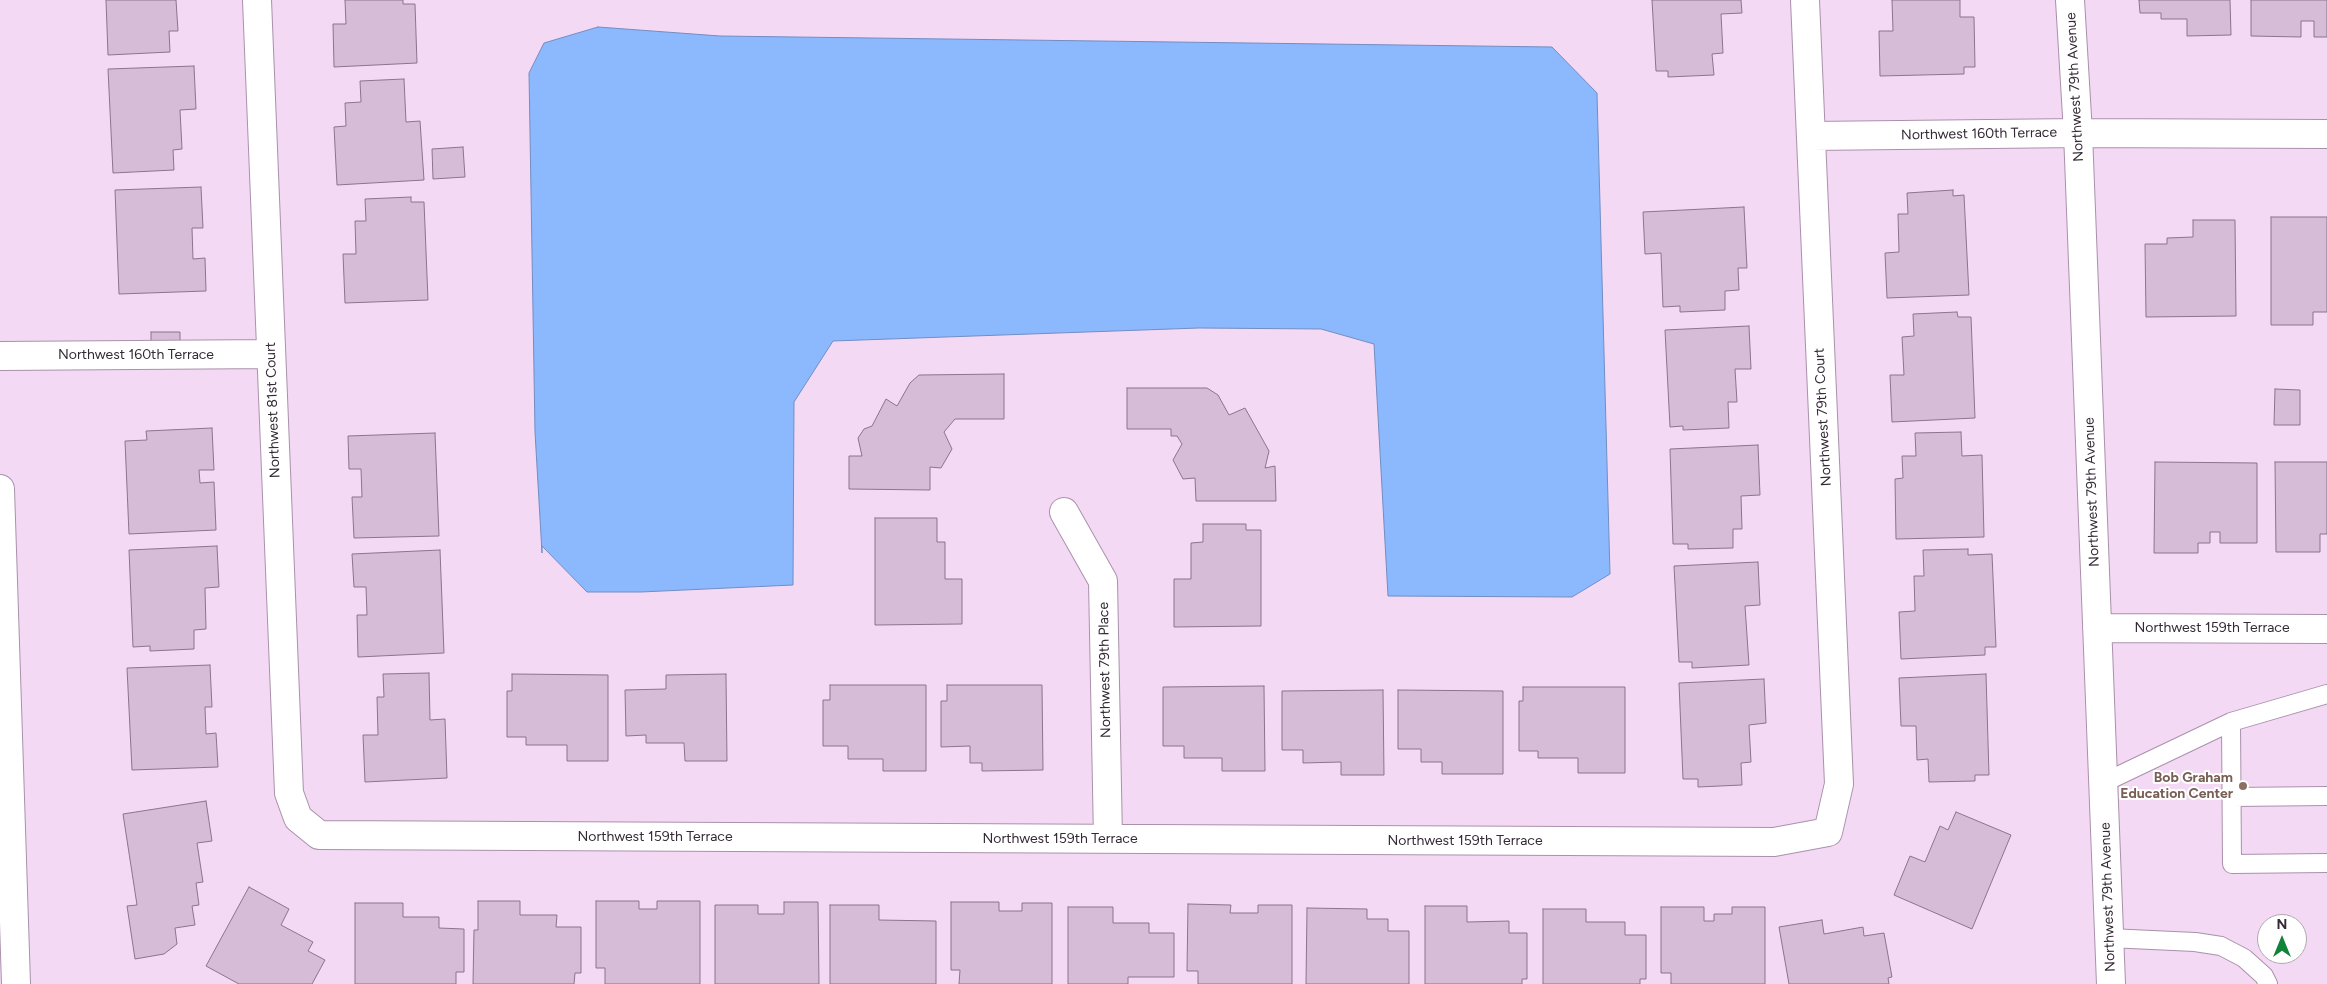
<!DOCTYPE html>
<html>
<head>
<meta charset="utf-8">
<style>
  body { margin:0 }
  #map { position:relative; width:2327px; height:984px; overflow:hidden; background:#f4d9f5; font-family:Figtree,sans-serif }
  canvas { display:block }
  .north { position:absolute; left:2257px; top:914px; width:50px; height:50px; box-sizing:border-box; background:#fff; border:1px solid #aeaaae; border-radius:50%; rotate:0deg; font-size:14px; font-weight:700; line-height:20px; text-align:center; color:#342a35 }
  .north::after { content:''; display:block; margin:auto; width:18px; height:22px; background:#10823a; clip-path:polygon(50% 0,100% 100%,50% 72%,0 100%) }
</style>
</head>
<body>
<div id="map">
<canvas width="2327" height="984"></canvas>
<div class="north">N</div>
</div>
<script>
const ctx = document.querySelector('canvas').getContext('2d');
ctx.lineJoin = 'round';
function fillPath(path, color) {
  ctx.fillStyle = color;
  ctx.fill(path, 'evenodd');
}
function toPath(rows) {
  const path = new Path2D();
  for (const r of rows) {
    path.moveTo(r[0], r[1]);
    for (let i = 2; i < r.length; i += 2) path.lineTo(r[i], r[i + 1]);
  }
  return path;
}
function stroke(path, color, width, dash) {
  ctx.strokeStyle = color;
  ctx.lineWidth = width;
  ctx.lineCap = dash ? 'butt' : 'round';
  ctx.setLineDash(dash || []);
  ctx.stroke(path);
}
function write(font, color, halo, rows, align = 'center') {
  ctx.font = font + ' Figtree,sans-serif';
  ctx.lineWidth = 4;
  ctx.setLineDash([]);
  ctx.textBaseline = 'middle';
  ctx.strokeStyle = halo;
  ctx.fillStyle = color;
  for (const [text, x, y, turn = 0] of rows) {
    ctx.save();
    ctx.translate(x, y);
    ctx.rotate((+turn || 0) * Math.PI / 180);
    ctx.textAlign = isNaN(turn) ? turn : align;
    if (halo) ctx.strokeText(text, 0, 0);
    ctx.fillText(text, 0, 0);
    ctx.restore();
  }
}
const water = toPath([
  [598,27,720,36,1552,47,1597,93,1610,574,1572,597,1388,596,1374,344,1321,329,1199,328,833,341,794,402,793,585,641,592,587,592,542,546,542,553,535,432,529,73,544,43,598,27]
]);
fillPath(water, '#8cb8fe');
stroke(water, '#728dc2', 1);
const building = toPath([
  [106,0,176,0,178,31,169,31,170,52,108,55,106,0],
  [345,0,403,0,403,4,415,4,417,63,334,67,333,24,346,24,345,0],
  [1652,0,1741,0,1742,13,1721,14,1723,53,1712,54,1714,75,1668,77,1668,71,1656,71,1652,0],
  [1892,0,1960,0,1960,17,1974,17,1975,67,1964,67,1964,74,1880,76,1879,31,1893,31,1892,0],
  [2139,0,2230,0,2231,35,2187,36,2187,19,2161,19,2161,13,2140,13,2139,0],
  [2251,0,2327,0,2327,37,2314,37,2314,21,2301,21,2301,37,2251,36,2251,0],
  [194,66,196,109,180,110,182,149,173,150,174,170,113,173,108,69,194,66],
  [404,79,406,122,420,121,424,180,337,185,334,127,346,126,345,103,361,102,360,81,404,79],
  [463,147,465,177,433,179,432,149,463,147],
  [201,187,203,228,192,228,193,259,205,258,206,291,119,294,115,190,201,187],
  [1953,190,1953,196,1964,195,1969,295,1887,298,1885,253,1899,252,1898,214,1908,214,1907,193,1953,190],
  [411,197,411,202,424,202,428,300,345,303,343,254,356,254,355,221,366,221,365,199,411,197],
  [1744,207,1747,268,1738,268,1739,290,1725,291,1725,310,1680,312,1680,306,1663,307,1661,253,1645,254,1643,212,1744,207],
  [2271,217,2327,217,2327,312,2313,312,2313,325,2271,325,2271,217],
  [2193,220,2235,220,2236,316,2146,317,2145,244,2167,244,2167,238,2193,237,2193,220],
  [1957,312,1958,317,1971,317,1975,418,1892,422,1890,375,1904,375,1902,337,1914,336,1913,314,1957,312],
  [1749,326,1751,369,1735,369,1737,402,1728,402,1729,428,1683,430,1683,426,1670,427,1665,330,1749,326],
  [151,332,180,332,180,349,151,350,151,332],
  [1004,374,1004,419,955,419,944,432,952,449,941,468,930,467,930,490,849,489,849,456,862,456,858,438,864,429,872,426,886,399,897,406,910,383,919,375,1004,374],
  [1127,388,1207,388,1218,395,1229,415,1245,408,1269,451,1265,468,1275,466,1276,501,1196,501,1195,478,1183,479,1173,460,1182,444,1177,436,1171,436,1171,429,1127,429,1127,388],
  [2275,389,2300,390,2300,425,2274,425,2275,389],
  [212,428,214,470,199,470,200,483,214,482,216,530,129,534,125,441,147,440,146,431,212,428],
  [1961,432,1962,456,1982,455,1984,537,1896,539,1895,479,1903,478,1902,456,1916,456,1915,433,1961,432],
  [435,433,439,536,354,538,352,497,362,497,361,469,349,469,348,436,435,433],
  [1758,445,1760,495,1741,496,1742,529,1733,529,1733,548,1688,549,1688,544,1673,544,1670,449,1758,445],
  [2155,462,2257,463,2257,543,2220,543,2220,532,2210,532,2210,543,2198,543,2198,553,2154,553,2155,462],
  [2275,462,2327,462,2327,534,2320,534,2320,552,2276,552,2275,462],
  [875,518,937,518,937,542,945,542,945,579,962,579,962,624,875,625,875,518],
  [1203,524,1246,524,1246,530,1261,530,1261,626,1174,627,1174,579,1191,579,1191,543,1203,542,1203,524],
  [217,546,219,587,205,588,206,629,194,630,194,649,150,651,150,646,133,647,129,550,217,546],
  [1968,549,1968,555,1992,554,1996,647,1985,647,1985,655,1901,659,1899,612,1915,611,1914,576,1924,576,1923,550,1968,549],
  [440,550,444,653,358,657,357,615,367,615,366,587,354,587,352,554,440,550],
  [1758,562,1760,605,1745,606,1749,665,1692,668,1692,662,1679,662,1674,566,1758,562],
  [210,665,212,707,205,707,206,734,216,733,218,767,132,770,127,668,210,665],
  [429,673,430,720,445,719,447,778,365,782,363,735,378,735,377,697,384,697,383,674,429,673],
  [512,674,608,675,608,761,567,761,567,745,526,745,526,737,507,737,507,691,512,691,512,674],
  [726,674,727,761,685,761,684,743,646,743,646,735,626,736,625,690,666,689,666,675,726,674],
  [1986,674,1989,775,1975,775,1975,781,1929,782,1928,759,1917,760,1916,726,1901,726,1899,678,1986,674],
  [1764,679,1766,723,1749,725,1751,762,1741,763,1742,785,1698,787,1698,779,1683,779,1679,683,1764,679],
  [830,685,926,685,926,771,883,771,883,759,848,759,848,746,823,746,823,700,830,700,830,685],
  [947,685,1042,685,1043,770,982,771,982,763,970,763,970,746,941,747,941,701,947,701,947,685],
  [1264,686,1265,771,1222,771,1222,758,1184,758,1184,746,1163,746,1163,687,1264,686],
  [1523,687,1625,687,1625,773,1578,773,1578,758,1538,758,1538,751,1519,751,1519,701,1523,701,1523,687],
  [1383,690,1384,775,1341,775,1341,762,1303,763,1303,750,1282,750,1282,691,1383,690],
  [1398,690,1503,691,1503,774,1442,774,1442,762,1421,762,1421,749,1398,749,1398,690],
  [206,801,212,841,197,843,203,882,196,883,199,905,192,906,195,925,175,928,177,944,164,954,135,959,127,906,137,905,123,814,206,801],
  [1956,812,2011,835,1972,929,1894,895,1910,856,1925,862,1940,826,1948,830,1956,812],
  [249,887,289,909,281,925,313,942,308,951,325,960,312,984,239,984,206,966,249,887],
  [478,901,520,901,520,915,557,915,556,927,581,927,581,973,575,973,574,984,473,984,474,930,478,930,478,901],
  [596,901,639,901,639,909,657,909,657,901,700,901,700,984,605,984,605,968,596,968,596,901],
  [784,902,818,902,819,984,715,984,715,905,758,905,758,914,784,914,784,902],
  [951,902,999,902,999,911,1022,911,1022,903,1052,903,1052,984,959,984,960,970,951,970,951,902],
  [355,903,403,903,403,917,439,917,439,928,464,929,464,972,456,972,456,984,355,984,355,903],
  [1188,904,1231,905,1230,913,1258,913,1258,905,1292,905,1292,984,1198,984,1198,971,1187,971,1188,904],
  [830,905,879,905,879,920,936,921,936,984,830,984,830,905],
  [1425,906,1467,906,1467,922,1509,921,1509,933,1527,933,1527,979,1522,979,1522,984,1425,984,1425,906],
  [1068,907,1113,907,1113,923,1149,923,1149,933,1174,933,1174,977,1128,977,1128,984,1068,984,1068,907],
  [1661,907,1704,907,1704,921,1714,921,1714,914,1732,914,1732,907,1765,907,1765,984,1671,984,1671,973,1661,973,1661,907],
  [1307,908,1367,909,1367,919,1388,919,1388,931,1409,931,1409,984,1306,984,1307,908],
  [1543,909,1586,909,1586,922,1625,922,1625,935,1646,935,1646,979,1640,979,1640,984,1543,984,1543,909],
  [1822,920,1824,934,1863,927,1864,936,1884,933,1892,977,1888,978,1889,984,1789,984,1779,927,1822,920]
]);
fillPath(building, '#d6bcd7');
stroke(building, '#8c748d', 1);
const service = toPath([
  [2231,722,2232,864,2327,863],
  [2103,783,2231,722,2327,694],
  [2232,797,2327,796],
  [2109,938,2195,942,2221,946,2244,958,2264,976,2268,984]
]);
const minor = toPath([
  [257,0,289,793,298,818,319,835,1774,842,1828,832,1839,784,1805,0],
  [2070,0,2078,133,2111,984],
  [1811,136,2078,133,2327,134],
  [0,356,271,354],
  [1064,512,1103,581,1108,839],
  [2097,628,2327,629]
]);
const tertiary = toPath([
  [0,489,16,984]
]);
stroke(service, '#aa91ab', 20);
stroke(minor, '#aa91ab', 30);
stroke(tertiary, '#aa91ab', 30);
stroke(service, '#fff', 18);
stroke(minor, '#fff', 28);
stroke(tertiary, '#fff', 28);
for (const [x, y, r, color] of [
  [2243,786,5,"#8d6e63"]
]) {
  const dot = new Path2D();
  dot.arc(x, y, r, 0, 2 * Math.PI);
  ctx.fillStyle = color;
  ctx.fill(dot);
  stroke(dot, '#fff', 2);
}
write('14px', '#342a35', '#fff', [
  ["Northwest 79th Avenue",2075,87,-93],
  ["Northwest 160th Terrace",1979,134,-1],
  ["Northwest 160th Terrace",136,355],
  ["Northwest 81st Court",273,410,-92],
  ["Northwest 79th Court",1823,417,-93],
  ["Northwest 79th Avenue",2092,492,-92],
  ["Northwest 159th Terrace",2212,628],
  ["Northwest 79th Place",1105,670,-91],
  ["Northwest 159th Terrace",655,837],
  ["Northwest 159th Terrace",1060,839],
  ["Northwest 159th Terrace",1465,841],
  ["Northwest 79th Avenue",2108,897,-92]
]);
write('bold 14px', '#785e54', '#fff', [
  ["Bob Graham",2233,778],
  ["Education Center",2233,794]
], 'right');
</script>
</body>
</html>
